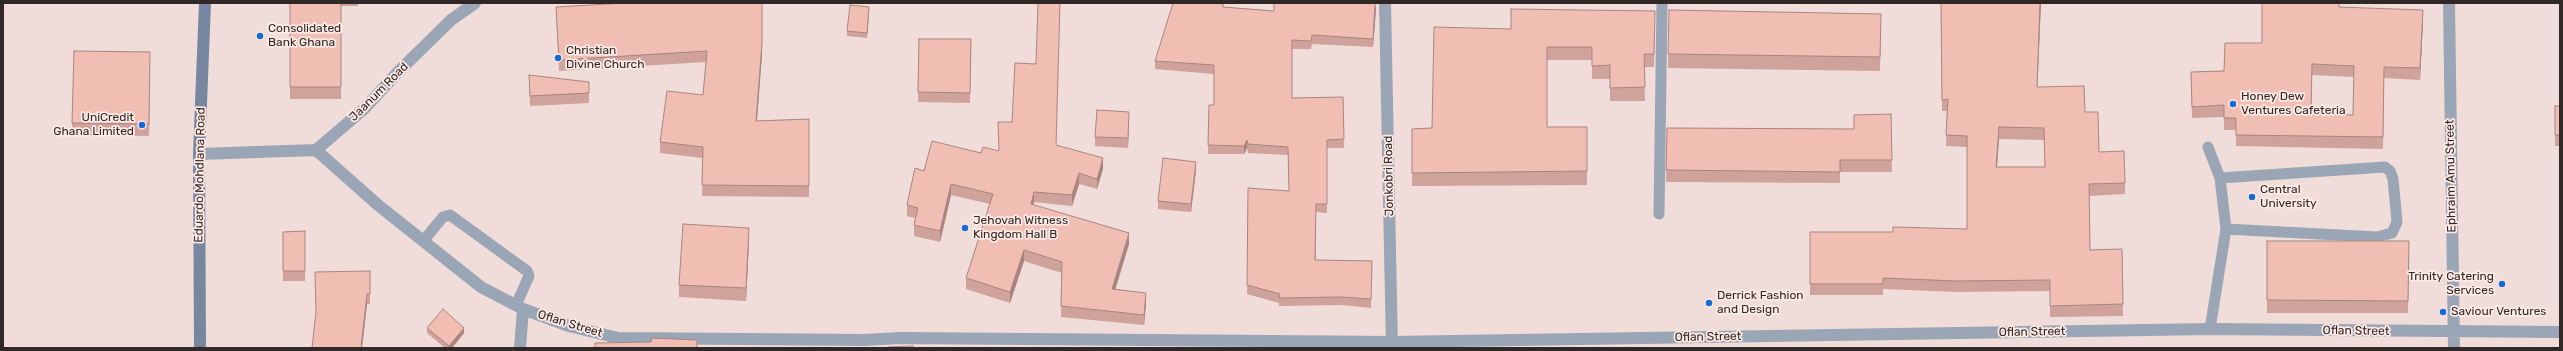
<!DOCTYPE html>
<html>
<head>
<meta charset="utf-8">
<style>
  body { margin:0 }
  #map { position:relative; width:2563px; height:351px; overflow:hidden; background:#f0dcd8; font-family:Rubik,sans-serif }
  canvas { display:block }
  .frame { position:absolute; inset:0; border:4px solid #2f2826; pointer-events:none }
</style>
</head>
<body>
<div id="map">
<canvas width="2563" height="351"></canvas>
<div class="frame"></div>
</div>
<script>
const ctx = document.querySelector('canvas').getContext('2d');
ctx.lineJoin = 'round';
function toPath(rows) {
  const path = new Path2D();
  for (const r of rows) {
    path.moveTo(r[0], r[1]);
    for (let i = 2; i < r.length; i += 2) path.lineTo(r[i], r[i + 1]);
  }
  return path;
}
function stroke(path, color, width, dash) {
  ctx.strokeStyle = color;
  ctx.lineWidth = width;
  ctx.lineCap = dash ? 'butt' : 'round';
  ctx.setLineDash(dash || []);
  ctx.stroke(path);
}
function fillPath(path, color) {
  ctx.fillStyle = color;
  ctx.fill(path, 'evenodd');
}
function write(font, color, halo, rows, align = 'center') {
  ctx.font = font + ' Rubik,sans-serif';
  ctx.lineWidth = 3.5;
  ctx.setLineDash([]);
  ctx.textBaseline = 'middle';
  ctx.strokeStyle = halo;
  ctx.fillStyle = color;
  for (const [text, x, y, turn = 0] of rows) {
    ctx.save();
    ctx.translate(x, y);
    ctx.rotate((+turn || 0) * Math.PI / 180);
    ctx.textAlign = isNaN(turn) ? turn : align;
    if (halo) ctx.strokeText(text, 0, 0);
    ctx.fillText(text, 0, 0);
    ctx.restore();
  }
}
stroke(toPath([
  [2208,147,2220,178,2226,229,2210,329],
  [2220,178,2385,167,2390,171,2393,179,2397,222,2392,233,2377,237,2226,229],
  [1659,214,1662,3],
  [424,240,443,217,450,215,527,271,529,276,516,305]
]), '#9aa5b5', 11);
stroke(toPath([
  [1385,3,1392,348],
  [2449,3,2454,348],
  [316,150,378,205,481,287,523,309,569,326,618,338,864,340,901,338,1392,342,2210,329,2560,332],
  [199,154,316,150,364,109,398,72,451,20,475,3],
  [520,348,523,309]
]), '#9aa5b5', 12);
stroke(toPath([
  [200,348,199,154,205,3]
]), '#77879f', 12);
fillPath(toPath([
  [290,3,358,3,358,6,341,6,341,99,290,99],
  [762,3,762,54,757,121,809,119,809,197,702,196,703,158,660,153,660,142,703,95,706,62,559,71,556,7],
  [1941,3,2041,3,2037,87,2085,112,2099,152,2125,183,2125,194,2089,196,2090,250,2122,249,2123,316,2050,317,2050,291,1956,292,1883,289,1883,295,1810,295,1810,232,1893,232,1967,229,1967,147,1946,146,1947,111,1942,111],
  [1999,139,2044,140,2045,167,1997,167],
  [1223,7,1274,11,1376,9,1373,47,1312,44,1311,49,1292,49,1292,98,1343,97,1344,148,1327,148,1327,213,1316,212,1316,260,1372,261,1371,308,1341,305,1279,306,1279,303,1247,294,1248,188,1289,191,1288,155,1248,153,1247,148,1244,154,1208,154,1209,105,1214,105,1214,74,1155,69,1155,61],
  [2339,7,2423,22,2420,80,2384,78,2383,149,2236,146,2236,130,2224,130,2224,117,2192,118,2191,72,2224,71,2262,43],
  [2312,75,2354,77,2353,115,2311,114],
  [1669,10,1881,28,1880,71,1668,68],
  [1655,11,1654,67,1644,67,1645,101,1610,101,1610,79,1592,79,1592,60,1547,60,1547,127,1587,127,1587,185,1412,186,1412,129,1432,128,1511,29],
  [869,12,867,38,847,36,847,31],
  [919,39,971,39,970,103,918,102],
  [150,64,149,136,72,135,72,123],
  [1036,64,1056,145,1103,169,1097,189,1079,184,1072,206,1034,202,1033,205,1129,244,1115,290,1146,304,1144,325,1061,317,1062,273,1024,261,1010,303,966,289,966,278,990,204,951,195,940,242,914,236,914,225,915,218,907,216,907,205,924,171,981,153,999,151],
  [529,75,589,82,589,103,530,106],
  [2555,106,2560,106,2560,146,2555,146],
  [1891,114,1892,172,1840,172,1840,183,1666,182,1667,128,1854,129],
  [1129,122,1128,148,1095,146,1095,137],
  [1196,170,1191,212,1158,209,1158,201],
  [305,231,305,281,283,281,283,232],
  [749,240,746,301,679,297,679,285],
  [2267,241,2409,241,2408,313,2267,313],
  [370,271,370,304,367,304,362,348,312,348],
  [427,328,464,333,452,348,445,348,427,333]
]), '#cfa39b');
fillPath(toPath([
  [1375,3,1376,9,1373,47,1373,39],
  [2040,3,2041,3,2037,98,2037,87],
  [869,7,869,12,867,38,867,33],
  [2423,10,2423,22,2420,80,2420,68],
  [762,43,762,54,756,132,756,121],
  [1129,112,1129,122,1128,148,1128,138],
  [1999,127,1999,139,1996,179,1996,167],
  [1247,140,1247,148,1244,154,1244,146],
  [1103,158,1103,169,1097,189,1097,179],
  [1196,162,1196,170,1191,212,1191,204],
  [1079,173,1079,184,1072,206,1072,195],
  [951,184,951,195,940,242,940,231],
  [1034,192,1034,202,1031,215,1031,204],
  [749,228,749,240,746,301,746,288],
  [1129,233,1129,244,1112,300,1112,289],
  [1024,250,1024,261,1010,303,1010,292],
  [1146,293,1146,304,1144,325,1144,315],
  [367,294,367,304,362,348,361,348],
  [464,328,464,333,452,348,449,348,449,346]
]), '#a9857e');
const building = toPath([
  [290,3,341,3,341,87,290,87,290,3],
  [625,3,762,3,762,43,756,121,809,119,809,186,702,185,703,147,660,142,667,91,703,95,707,51,559,60,556,7,625,3],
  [1038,3,1060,3,1056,145,1103,158,1097,179,1079,173,1072,195,1034,192,1031,204,1129,233,1112,289,1146,293,1144,315,1061,306,1062,262,1024,250,1010,292,966,278,993,194,951,184,940,231,914,225,918,208,907,205,915,168,924,171,932,141,981,153,983,147,999,151,998,122,1012,122,1015,63,1036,64,1038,3],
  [1173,3,1215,3,1223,4,1223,7,1274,11,1274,3,1375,3,1373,39,1312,35,1311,41,1292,40,1292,98,1343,97,1344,139,1327,140,1327,204,1316,204,1315,260,1372,261,1371,299,1341,297,1279,298,1280,294,1247,285,1248,188,1289,191,1288,147,1248,144,1247,140,1244,146,1208,145,1209,105,1214,105,1214,65,1155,61,1173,3],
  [1941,3,2040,3,2037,87,2084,86,2085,112,2098,112,2099,152,2124,151,2125,183,2089,184,2090,250,2122,249,2123,304,2050,306,2050,280,1956,281,1883,278,1883,284,1810,284,1810,232,1893,232,1893,227,1967,229,1967,136,1946,135,1948,99,1942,100,1941,3],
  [1999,127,2044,128,2045,167,1996,167,1999,127],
  [2262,3,2339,3,2339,7,2423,10,2420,68,2384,67,2383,137,2236,135,2236,118,2224,118,2224,105,2192,107,2191,72,2224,71,2225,43,2262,43,2262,3],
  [2312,64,2354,66,2353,115,2311,114,2312,64],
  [850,5,869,7,867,33,847,31,850,5],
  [1511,9,1655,11,1654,54,1644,54,1645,87,1610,88,1610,65,1592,66,1592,47,1547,47,1547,127,1587,127,1587,171,1412,173,1412,129,1432,128,1434,27,1511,29,1511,9],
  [1669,10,1881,14,1880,57,1668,54,1669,10],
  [919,39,971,39,970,93,918,92,919,39],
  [74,51,150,52,149,124,72,123,74,51],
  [529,75,589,82,589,93,530,96,529,75],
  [2555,106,2560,106,2560,135,2555,135,2555,106],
  [1097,110,1129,112,1128,138,1095,137,1097,110],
  [1891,114,1892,160,1840,160,1840,172,1666,170,1667,128,1854,129,1854,115,1891,114],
  [1163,158,1196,162,1191,204,1158,201,1163,158],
  [683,224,749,228,746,288,679,285,683,224],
  [305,231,305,271,283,271,283,232,305,231],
  [2267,241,2409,241,2408,301,2267,300,2267,241],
  [370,271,370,294,367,294,361,348,312,348,316,312,315,272,370,271],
  [443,309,464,328,449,346,427,328,443,309],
  [652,338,697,340,697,348,595,348,595,343,651,342,652,338],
  [913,346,912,348,888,348,888,347,913,346]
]);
fillPath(building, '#f1beb4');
stroke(building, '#a9857e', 1);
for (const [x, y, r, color] of [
  [260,36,4,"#166bd5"],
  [558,58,4,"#166bd5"],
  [2233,104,4,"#166bd5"],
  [142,125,4,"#166bd5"],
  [2252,197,4,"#166bd5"],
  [965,228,4,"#166bd5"],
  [2502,284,4,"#166bd5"],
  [1709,303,4,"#166bd5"],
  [2443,312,4,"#166bd5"]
]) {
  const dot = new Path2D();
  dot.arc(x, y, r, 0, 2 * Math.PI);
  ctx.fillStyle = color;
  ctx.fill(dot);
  stroke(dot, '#feeae5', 1.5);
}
write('12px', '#2f2826', '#feeae5', [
  ["Consolidated",268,29],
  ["Bank Ghana",268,43],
  ["Christian",566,51],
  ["Divine Church",566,65],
  ["Honey Dew",2241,97],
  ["Ventures Cafeteria",2241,111],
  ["UniCredit",134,118,"right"],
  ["Ghana Limited",134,132,"right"],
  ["Central",2260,190],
  ["University",2260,204],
  ["Jehovah Witness",973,221],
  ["Kingdom Hall B",973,235],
  ["Trinity Catering",2494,277,"right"],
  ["Services",2494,291,"right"],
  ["Derrick Fashion",1717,296],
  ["and Design",1717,310],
  ["Saviour Ventures",2451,312]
], 'left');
write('12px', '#2f2826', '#feeae5', [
  ["Jaanum Road",379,92,-45],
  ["Eduardo Mohdlana Road",200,175,-89],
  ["Jonkobri Road",1389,176,-91],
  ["Ephraim Amu Street",2451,176,-91],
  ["Oflan Street",570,324,17],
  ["Oflan Street",2356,331,1],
  ["Oflan Street",2032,332,-1],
  ["Oflan Street",1708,337,-1]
]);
</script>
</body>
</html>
